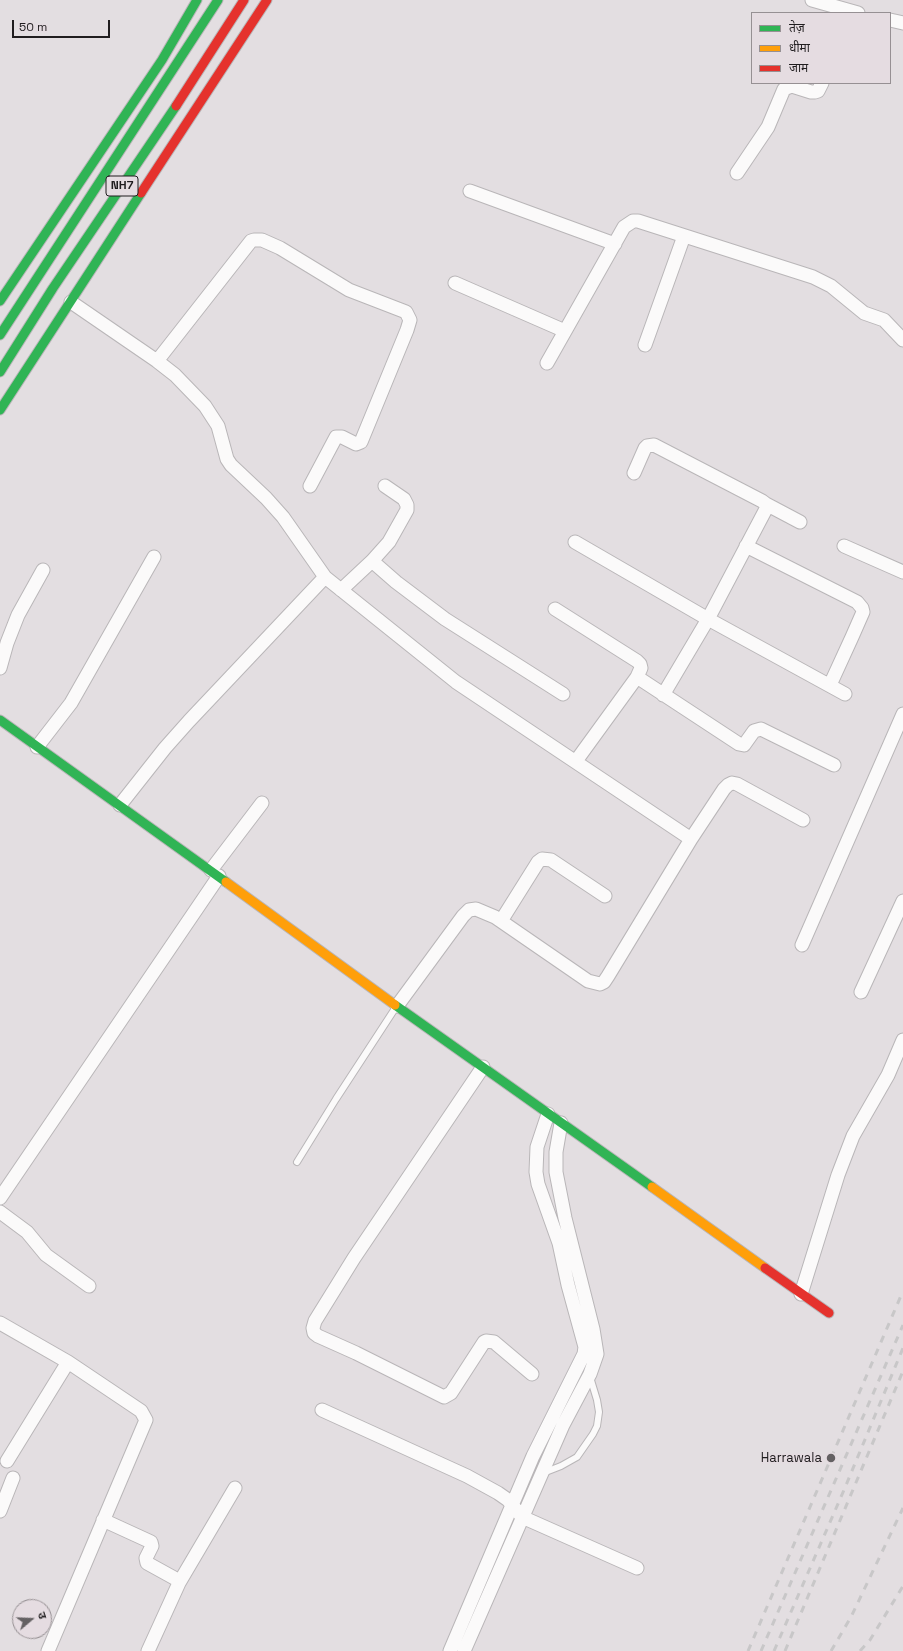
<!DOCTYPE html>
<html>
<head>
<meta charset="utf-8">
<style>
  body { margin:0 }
  #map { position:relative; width:903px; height:1651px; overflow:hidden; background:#e3dee1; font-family:"Space Grotesk","Noto Sans Devanagari",sans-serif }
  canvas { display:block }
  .legend { position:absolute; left:751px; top:12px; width:140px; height:72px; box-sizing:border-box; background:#e5dce1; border:1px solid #969093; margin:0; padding:5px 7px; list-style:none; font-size:12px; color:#201d1f }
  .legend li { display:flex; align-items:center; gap:8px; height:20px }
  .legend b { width:20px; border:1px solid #969093 }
  .north { position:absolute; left:12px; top:1599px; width:40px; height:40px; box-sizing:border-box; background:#e5dce1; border:1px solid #969093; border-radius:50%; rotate:71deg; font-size:11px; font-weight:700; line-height:16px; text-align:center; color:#201d1f }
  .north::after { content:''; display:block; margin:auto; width:14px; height:18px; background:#646163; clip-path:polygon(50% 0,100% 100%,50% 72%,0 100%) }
  .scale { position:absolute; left:12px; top:20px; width:98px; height:18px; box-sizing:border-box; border:2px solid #201d1f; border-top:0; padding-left:5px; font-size:12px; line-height:14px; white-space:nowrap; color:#201d1f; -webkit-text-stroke:3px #e5dce1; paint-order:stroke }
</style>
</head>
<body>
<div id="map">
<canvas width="903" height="1651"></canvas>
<ul class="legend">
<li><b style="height:5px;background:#30b455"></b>तेज़</li>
<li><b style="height:5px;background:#ff9f0a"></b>धीमा</li>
<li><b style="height:5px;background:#e5322d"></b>जाम</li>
</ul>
<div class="north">उ</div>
<div class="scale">50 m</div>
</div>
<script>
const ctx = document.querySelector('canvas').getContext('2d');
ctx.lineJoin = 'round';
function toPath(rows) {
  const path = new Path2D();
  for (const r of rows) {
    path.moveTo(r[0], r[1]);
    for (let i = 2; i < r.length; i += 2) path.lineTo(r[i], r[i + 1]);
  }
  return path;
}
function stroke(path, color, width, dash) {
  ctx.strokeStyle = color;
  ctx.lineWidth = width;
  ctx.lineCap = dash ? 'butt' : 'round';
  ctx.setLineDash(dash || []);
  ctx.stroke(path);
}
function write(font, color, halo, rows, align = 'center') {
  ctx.font = font + ' "Space Grotesk",sans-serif';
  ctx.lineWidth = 3;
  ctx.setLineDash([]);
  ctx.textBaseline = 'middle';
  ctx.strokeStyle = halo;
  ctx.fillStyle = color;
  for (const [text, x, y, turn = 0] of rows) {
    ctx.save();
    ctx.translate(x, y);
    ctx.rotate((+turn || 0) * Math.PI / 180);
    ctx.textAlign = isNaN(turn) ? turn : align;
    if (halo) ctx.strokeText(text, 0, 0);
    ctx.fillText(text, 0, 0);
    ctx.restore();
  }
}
const lane = toPath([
  [297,1162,336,1099,396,1007],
  [543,1473,561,1466,577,1457,593,1434,597,1426,599,1412,597,1400,590,1377]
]);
const street = toPath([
  [812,0,858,13],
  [890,20,903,23],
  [737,173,768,127,784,89,792,86,811,92,815,92,818,91,822,83],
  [470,191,615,244],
  [455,283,565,331],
  [71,302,157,361,175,375,205,406,218,426,227,459,231,465,266,498,283,517,325,577,456,682,691,839],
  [645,345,684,236],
  [157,361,251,241,254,240,262,240,280,248,349,290,406,312,410,320,407,330,361,442,356,444,342,437,336,437,310,486],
  [547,363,624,227,633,221,638,221,813,277,831,286,864,313,884,320,903,340],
  [634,473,645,448,647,446,654,445,762,501,766,504,767,507,708,619,663,695],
  [766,504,800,522],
  [575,542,708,619,845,694],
  [746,546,857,602,862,608,863,612,852,637,830,685],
  [844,546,903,572],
  [372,561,396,582,445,619,563,694],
  [341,590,372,561,389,542,407,510,407,505,404,499,385,486],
  [555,609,637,661,640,664,641,668,637,677,576,761],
  [0,668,7,643,18,615,43,570],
  [637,677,739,744,744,745,754,731,761,729,834,765],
  [37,747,71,703,154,557],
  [120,805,165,748,189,721,325,577],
  [211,870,262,803],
  [501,921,538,862,542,859,551,860,605,896],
  [802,945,903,714],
  [861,992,903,901],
  [397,1006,463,916,469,910,476,909,495,917,588,981,600,984,604,982,608,976,691,839,724,789,728,785,732,783,737,784,803,820],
  [483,1067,354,1258,315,1321,313,1328,314,1333,318,1336,356,1353,444,1397,451,1393,484,1342,486,1341,494,1342,532,1374],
  [0,1198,219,876],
  [0,1212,27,1232,46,1255,89,1286],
  [801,1294,838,1175,853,1136,888,1075,903,1040],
  [0,1323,68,1362,141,1411,146,1420,48,1651],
  [322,1410,467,1476,498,1493,508,1500,522,1517,637,1568],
  [7,1461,68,1362],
  [0,1511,13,1478],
  [103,1520,151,1542,152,1546,146,1558,147,1563,176,1579,179,1583,148,1651],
  [179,1583,235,1488],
  [450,1651,533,1456,584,1354,585,1347,568,1285,559,1243,538,1184,536,1172,537,1147,548,1114],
  [464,1651,563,1425,590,1374,597,1354,593,1329,565,1218,556,1172,556,1152,561,1123]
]);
const fast = toPath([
  [0,301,162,60,197,0],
  [0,335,218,0],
  [0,372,53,288,176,106],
  [0,410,141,193],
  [0,720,226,882],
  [395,1005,652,1187]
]);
const slow = toPath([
  [226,882,395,1005],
  [652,1187,765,1268]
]);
const jam = toPath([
  [176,106,244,0],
  [141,193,267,0],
  [765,1268,829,1313]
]);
stroke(lane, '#b9b6b8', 8);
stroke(street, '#b9b6b8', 15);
stroke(fast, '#b9b6b8', 11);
stroke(slow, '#b9b6b8', 11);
stroke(jam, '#b9b6b8', 11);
stroke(lane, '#fbfafa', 6);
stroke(street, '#fbfafa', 13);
stroke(fast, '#30b455', 9);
stroke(slow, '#ff9f0a', 9);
stroke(jam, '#e5322d', 9);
stroke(toPath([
  [748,1651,903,1291],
  [761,1651,903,1325],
  [774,1651,844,1490,903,1348],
  [785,1651,903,1371],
  [831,1651,851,1617,903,1508],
  [860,1651,870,1640,903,1586]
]), '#c8c7c8', 3, [7, 7]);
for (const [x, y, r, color] of [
  [831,1458,5,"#646163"]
]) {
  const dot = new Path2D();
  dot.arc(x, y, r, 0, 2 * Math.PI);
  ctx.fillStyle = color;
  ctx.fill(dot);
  stroke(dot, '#e5dce1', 1.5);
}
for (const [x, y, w] of [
  [122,186,32]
]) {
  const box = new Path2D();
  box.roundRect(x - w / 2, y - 10, w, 20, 3);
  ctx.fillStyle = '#e5dce1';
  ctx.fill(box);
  stroke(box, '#201d1f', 1);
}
write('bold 12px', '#201d1f', null, [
  ["NH7",122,186]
]);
write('13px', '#201d1f', '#e5dce1', [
  ["Harrawala",822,1458]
], 'right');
</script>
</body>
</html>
